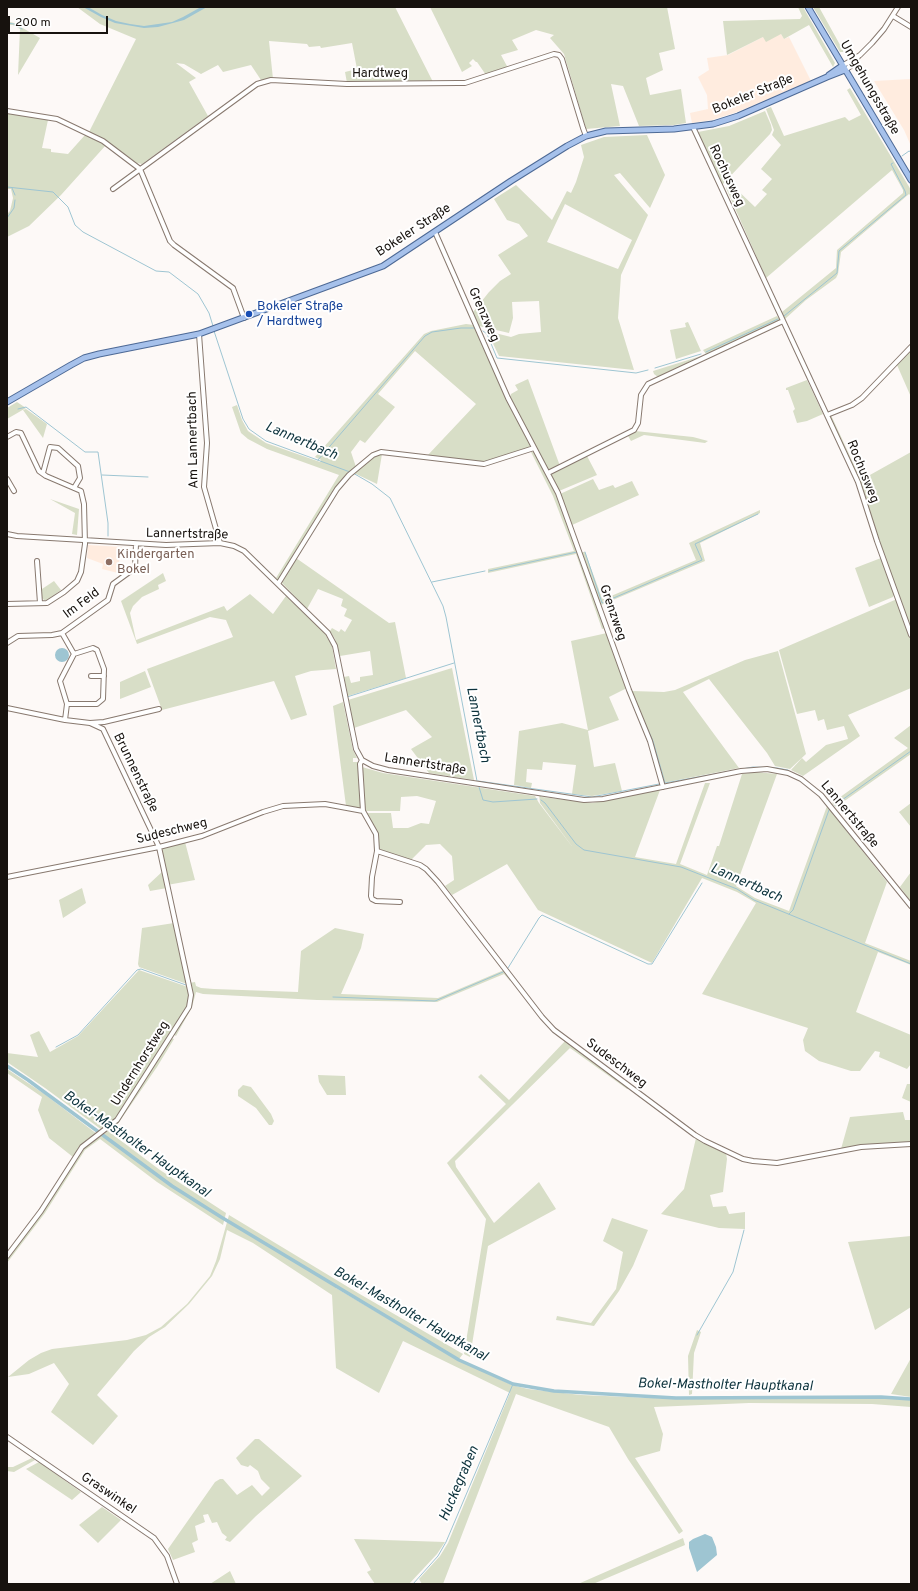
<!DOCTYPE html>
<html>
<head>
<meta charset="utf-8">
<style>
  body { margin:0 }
  #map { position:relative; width:918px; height:1591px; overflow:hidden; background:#fdf9f7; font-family:Overpass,sans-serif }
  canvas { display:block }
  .frame { position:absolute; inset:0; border:8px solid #17120e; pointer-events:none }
  .scale { position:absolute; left:8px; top:16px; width:100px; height:18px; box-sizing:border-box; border:2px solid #17120e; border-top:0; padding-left:5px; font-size:12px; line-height:14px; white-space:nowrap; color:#17120e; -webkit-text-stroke:3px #fff; paint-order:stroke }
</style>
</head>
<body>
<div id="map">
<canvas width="918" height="1591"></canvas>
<div class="frame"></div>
<div class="scale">200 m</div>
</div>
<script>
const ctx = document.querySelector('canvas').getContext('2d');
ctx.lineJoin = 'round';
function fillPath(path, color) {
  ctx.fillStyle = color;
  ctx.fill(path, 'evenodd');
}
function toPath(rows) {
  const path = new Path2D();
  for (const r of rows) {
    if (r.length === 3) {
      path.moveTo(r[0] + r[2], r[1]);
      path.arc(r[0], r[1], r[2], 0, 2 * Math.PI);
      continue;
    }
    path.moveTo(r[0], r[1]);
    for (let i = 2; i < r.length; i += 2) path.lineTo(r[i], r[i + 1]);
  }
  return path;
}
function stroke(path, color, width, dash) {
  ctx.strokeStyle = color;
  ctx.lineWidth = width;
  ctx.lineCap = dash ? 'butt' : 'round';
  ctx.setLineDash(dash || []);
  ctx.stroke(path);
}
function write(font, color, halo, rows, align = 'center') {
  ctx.font = font + ' Overpass,sans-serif';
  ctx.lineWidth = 4;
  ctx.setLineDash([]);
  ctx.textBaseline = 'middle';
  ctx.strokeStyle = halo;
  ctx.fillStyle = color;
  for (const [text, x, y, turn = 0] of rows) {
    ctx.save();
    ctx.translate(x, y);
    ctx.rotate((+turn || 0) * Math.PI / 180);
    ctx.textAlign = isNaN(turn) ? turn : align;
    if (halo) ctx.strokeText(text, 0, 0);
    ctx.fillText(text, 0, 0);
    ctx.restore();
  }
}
fillPath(toPath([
  [781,34,784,39,789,37,811,81,737,112,712,120,692,123,690,113,708,109,707,95,698,77,709,70,707,58,728,55,763,37],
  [911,79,911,146,904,130,874,81],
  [88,545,123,547,118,565,130,569,130,571,120,577,118,573,102,569,103,564,87,558]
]), '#ffecdf');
fillPath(toPath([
  [77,7,395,7,433,82,347,83,345,72,357,69,352,43,321,48,320,46,309,47,307,44,269,41,273,79,261,80,251,65,223,72,218,65,201,74,184,64,176,63,196,78,189,82,208,116,142,164,137,163,104,139,89,132,136,39,100,24],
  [430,7,667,7,675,49,659,53,663,70,646,78,650,95,681,89,686,123,674,125,639,126,623,86,611,84,620,126,586,129,564,54,550,38,554,35,536,30,512,40,518,50,501,55,508,68,486,75,477,62,476,62,473,59,469,63,472,66,462,72],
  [798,7,803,7,835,63,833,67,809,25,784,39,781,34,766,42,763,37,727,55,723,21,800,19,802,16],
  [813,7,819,7,844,52,840,52],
  [7,21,14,23,40,38,18,75,20,29,13,25,7,25],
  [850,88,911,190,911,196,909,194,841,252,838,274,836,278,806,300,785,319,782,312,836,268,837,250,903,193,903,190,892,170,766,278,726,188,730,183,755,207,767,194,762,190,772,179,761,169,781,145,772,135,774,130,766,109,771,107,784,136,845,117,849,121,861,115,847,90],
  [765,111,771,125,772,130,770,134,722,185,698,132,729,126],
  [7,113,48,120,42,148,51,149,51,152,68,154,85,135,106,145,61,195,29,226,7,237,7,214,10,211,13,198,11,189,7,189],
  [647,135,665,175,650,208,620,173,614,175,648,215,621,275,618,318,634,370,499,356,487,331,511,337,519,334,541,332,539,301,512,302,513,318,509,333,479,326,473,312,489,292,500,281,511,274,498,255,528,236,519,224,507,220,494,199,516,185,552,220,567,191,571,193,576,182,584,157,581,145,604,137],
  [565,204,632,240,618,269,547,242],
  [777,316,780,320,706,354,703,350],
  [688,322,701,351,676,359,670,330,686,327,685,323],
  [466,324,474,325,502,390,531,445,529,448,484,462,427,456,476,404,415,351,378,394,395,407,365,443,360,440,351,452,356,467,343,478,317,516,279,580,276,578,339,475,267,449,248,439,241,433,232,407,237,405,242,420,248,431,266,443,320,462,321,460,315,457,424,334,431,331],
  [911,350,911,397,897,365],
  [701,356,658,377,654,374,653,371],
  [528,379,560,466,550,470,547,469,519,418,510,397,511,394,518,390,515,385],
  [807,380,823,414,807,421,797,423,793,411,795,409,788,390,786,390,786,388],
  [17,402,26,408,7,419,7,408],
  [26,409,47,424,43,438,23,410],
  [831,415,861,480,911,452,911,688,848,715,860,736,803,776,791,770,802,758,806,762,826,745,848,739,844,726,827,730,824,719,818,721,815,710,797,714,779,650,897,599,901,603,871,516,830,418],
  [635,431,693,437,708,441,705,443,644,435,631,441,628,436],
  [531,452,535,452,557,493,606,628,602,629,576,554,488,573,488,569,574,551,553,496],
  [382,454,377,484,354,473,374,456],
  [587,456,597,475,559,491,550,476,551,473],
  [593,479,599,490,613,485,615,488,632,481,639,495,572,525,560,494],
  [50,499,79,509,77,535,72,534,75,513],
  [760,510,760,513,700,543,705,561,601,605,582,552,585,552,602,598,604,599,696,560,689,543],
  [296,558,389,623,395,622,406,678,348,696,344,677,349,676,351,683,360,681,360,677,373,675,370,651,340,656,335,639,330,631,332,628,339,632,341,629,345,632,352,620,344,616,347,609,341,606,343,599,318,589,307,609,282,583],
  [881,558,894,595,893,597,869,607,855,568],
  [163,573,166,581,158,585,159,589,142,597,133,606,130,613,136,640,224,606,227,611,250,594,273,614,286,596,324,632,332,646,336,669,311,671,295,676,307,715,291,720,274,681,162,710,147,669,233,637,226,620,210,617,137,644,121,601],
  [54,581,61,590,47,600,44,600,42,598,42,589],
  [607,633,627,688,609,697,619,720,588,731,594,767,615,763,622,791,592,796,572,794,576,765,543,762,542,770,527,769,526,782,532,783,531,788,514,785,519,731,562,723,588,730,571,641],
  [778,651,806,754,790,769,775,766,767,753,709,679,683,692,739,768,663,783,631,693,632,691,664,692,675,690,745,660],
  [452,668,474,780,429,773,411,749,432,737,406,710,354,728,348,700],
  [145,671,151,687,120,699,120,682],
  [343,702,353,750,357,758,353,758,353,762,358,762,359,765,362,807,359,809,346,806,333,706],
  [911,725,911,754,836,807,832,803,908,748,894,738],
  [362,767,383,773,535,796,539,803,574,849,540,803,539,794,542,797,592,803,660,790,635,857,676,864,705,783,710,783,680,864,707,875,717,846,719,846,742,774,756,772,777,774,736,886,755,898,789,911,827,806,887,882,865,943,911,961,911,965,878,952,856,1012,911,1035,911,1064,907,1069,879,1057,880,1052,875,1051,860,1071,851,1071,819,1061,805,1051,803,1040,808,1028,702,994,756,903,737,892,702,878,652,963,538,910,507,864,452,895,445,886,454,880,452,856,440,844,426,845,411,860,379,851,378,841,367,813,391,813,393,828,408,828,421,823,429,824,436,801,417,796,401,797,400,811,366,811,364,804],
  [911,803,911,827,899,812],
  [185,842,195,880,167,885,167,888,150,891,148,885,164,870,159,847],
  [911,872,911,902,900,887],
  [82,888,86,903,63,918,59,900],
  [174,923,187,984,139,967,138,964,142,928],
  [335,928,364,934,361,948,341,994,438,998,504,970,511,980,510,981,504,974,437,1002,317,1000,203,994,196,992,192,1007,176,1036,173,1034,190,1007,189,983,195,982,196,986,201,988,214,989,298,992,301,951],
  [139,970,188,987,190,995,188,1006,116,1120,102,1130,45,1088,7,1062,7,1053,38,1057,30,1035,39,1031,50,1052,78,1036],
  [171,1038,174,1039,157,1067,115,1128,113,1127],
  [566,1040,629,1089,627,1089,570,1048,455,1161,456,1167,494,1223,539,1182,556,1209,488,1246,470,1357,464,1354,486,1219,447,1163,506,1104,478,1077,481,1074,509,1100],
  [7,1069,43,1093,97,1134,73,1157,49,1138,38,1110,42,1097,7,1073],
  [318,1075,345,1076,346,1095,327,1095,319,1082],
  [907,1084,911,1084,911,1102,902,1098],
  [243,1085,251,1087,271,1114,274,1121,272,1125,269,1125,256,1108,238,1096,238,1090],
  [903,1112,905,1120,911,1120,911,1142,841,1149,850,1117],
  [108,1131,160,1170,226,1213,223,1225,157,1182,100,1139,85,1150,45,1213,7,1263,7,1259,42,1212,83,1148],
  [696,1138,726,1153,727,1159,723,1192,710,1195,713,1207,726,1206,729,1214,745,1212,745,1229,719,1228,661,1214,684,1189],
  [229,1215,358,1293,463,1354,459,1359,337,1286,336,1288,458,1360,512,1385,528,1389,581,1395,677,1399,881,1398,911,1400,911,1407,872,1404,749,1403,654,1407,663,1434,660,1451,635,1458,683,1531,679,1534,628,1459,609,1427,516,1394,443,1584,422,1584,419,1579,440,1556,448,1543,510,1393,403,1341,379,1393,336,1368,332,1295,253,1243,227,1230,220,1259,212,1276,189,1304,165,1327,149,1337,134,1351,97,1395,118,1416,93,1445,51,1412,69,1384,54,1363,29,1374,8,1377,29,1360,41,1353,52,1349,127,1340,146,1335,161,1327,187,1304,210,1276,216,1261],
  [612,1218,648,1230,633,1266,619,1291,594,1326,556,1320,557,1316,591,1323,616,1289,623,1252,603,1241],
  [911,1236,911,1307,875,1330,848,1242],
  [697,1330,701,1332,694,1353,692,1394,689,1395,688,1356],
  [911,1358,911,1397,891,1394],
  [255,1439,259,1439,302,1476,256,1516,230,1542,225,1540,227,1537,222,1533,217,1522,212,1523,208,1514,203,1515,205,1522,195,1526,198,1540,192,1543,195,1552,173,1560,168,1549,215,1482,220,1479,223,1479,237,1495,252,1485,262,1496,270,1488,261,1479,258,1471,250,1465,248,1467,241,1465,236,1458],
  [32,1458,35,1460,14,1472,7,1471,7,1467,13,1467],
  [39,1462,81,1492,72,1500,26,1469],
  [102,1507,121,1520,98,1543,79,1525],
  [683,1538,685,1545,593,1584,578,1584],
  [354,1539,445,1542,437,1554,409,1584,375,1584,367,1572,371,1570],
  [230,1571,236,1584,210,1584]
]), '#d8dec7');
fillPath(toPath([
  [83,7,88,7,102,15,116,21,130,24,144,26,172,22,183,17,201,7,207,7,184,20,158,27,144,28,115,23,101,17],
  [62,655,7],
  [705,1534,712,1537,716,1547,717,1555,697,1572,689,1548,689,1542,693,1539]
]), '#9ec5d2');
stroke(toPath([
  [7,23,14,24,22,29],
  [902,156,909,151,911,152],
  [7,187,53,192,68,207,75,225,83,232,156,271,169,272,198,294,209,313,213,326],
  [12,188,15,195],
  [7,218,14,208,15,200],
  [784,316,837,273,839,251,906,195,905,191,891,164,893,163],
  [214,331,243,419,249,429,266,441,350,472],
  [483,331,487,334,497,358,636,373,648,370],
  [706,352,778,319],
  [655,368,701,354],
  [18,409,26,407,85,452,98,452,108,523,108,536],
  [318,460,425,336,432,332,461,328,474,328],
  [353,473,372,484,390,498,443,606,446,617,477,781],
  [102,475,148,477],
  [585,552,602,603,702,560,695,544,758,514],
  [489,571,577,552],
  [432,582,485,571],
  [347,697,454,663],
  [644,721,653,741,665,783,753,767,777,768,788,770],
  [478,781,592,797,659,784],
  [479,787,483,800,493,802,537,799],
  [541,800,545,803,576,844,584,850,681,867,737,889,754,900,911,964],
  [835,805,911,751],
  [789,914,793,910,829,810],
  [508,968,539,918,542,915,648,964,652,964,702,883],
  [333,997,435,1001,503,972],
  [56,1047,78,1035,137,970,141,969,186,985],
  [697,1335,733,1272,744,1230],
  [413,1584,438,1556,446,1542,513,1384]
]), '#9ec5d2', 1);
stroke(toPath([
  [7,1066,28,1080,172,1186,221,1217,459,1360,513,1384,554,1391,676,1398,881,1397,911,1399]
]), '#9ec5d2', 3.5);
const minor = toPath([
  [893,16,911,27],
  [842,66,860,55,872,43,884,29,898,7],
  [845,70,851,66,858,57],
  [7,111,57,119,103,141,140,169,170,241,174,245,233,288,244,318],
  [693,127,858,482,877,541,911,635],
  [113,189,257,84,271,80,347,84,458,83,465,83,554,54,559,55,562,59,583,128,586,136],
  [435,232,508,398,558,493,629,690,650,741,663,787],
  [199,334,207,443,204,487,220,543],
  [827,415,852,405,862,398,911,347],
  [7,437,16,432,21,433,39,471,46,476,81,491,84,504,85,544,81,572,77,581,64,592,47,603,7,604],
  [43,473,50,447,58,448,78,466,80,478,74,488],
  [548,473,634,430,638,423,641,395,648,384,783,321],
  [7,479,14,491],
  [7,534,17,536,166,545,220,543,234,546,244,551,328,633,335,646,356,749,362,760,373,766,388,770,584,800,603,799,741,771,767,769,788,773,801,779,821,795,911,906],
  [37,561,40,603],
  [278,584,337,489,349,475,373,455,381,452,484,464,534,448],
  [62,633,74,654,60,681,67,704],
  [7,643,18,636,52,635,62,633,108,600,113,584,135,568,136,544],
  [91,676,104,676],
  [7,708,65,720,90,723,104,722,159,709],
  [65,720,67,704,97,704,103,699,104,669,97,650,93,648,74,654],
  [362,760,360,764,363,811,376,834,377,851,420,865,426,869,438,882,542,1017,554,1030,695,1135,705,1141,743,1159,753,1161,777,1163,861,1147,911,1144],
  [377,851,372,877,371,896,372,899,376,901,400,902],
  [7,877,159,847,202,836,263,812,283,806,325,804,363,811],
  [7,1256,41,1211,82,1147,117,1120,189,1007,191,995,159,847,103,729,90,723],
  [7,1437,154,1538,167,1556,177,1584]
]);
const major = toPath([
  [808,7,911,180],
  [829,75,842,66],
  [7,402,71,365,84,358,99,354,199,334,383,266,511,181,567,146,586,136,606,131,674,129,713,124,738,116,827,77,845,70]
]);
stroke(minor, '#88796f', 6);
stroke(major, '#4d6995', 7);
stroke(minor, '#fff', 4);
stroke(major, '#a6c1eb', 5);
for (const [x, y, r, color] of [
  [249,314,4,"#1a4fb4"],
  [109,562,4,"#8d6e63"]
]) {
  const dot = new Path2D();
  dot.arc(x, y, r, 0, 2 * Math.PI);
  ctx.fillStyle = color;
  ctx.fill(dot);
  stroke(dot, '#fff', 1.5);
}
write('13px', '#17120e', '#fff', [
  ["Hardtweg",380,74],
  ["Umgehungsstraße",869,88,60],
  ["Bokeler Straße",753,95,-22],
  ["Rochusweg",726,176,65],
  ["Bokeler Straße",414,231,-33],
  ["Grenzweg",483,315,66],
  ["Am Lannertbach",194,440,-91],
  ["Rochusweg",862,472,68],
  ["Lannertstraße",187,535,1],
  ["Im Feld",82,604,-37],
  ["Grenzweg",612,613,71],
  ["Lannertstraße",425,765,9],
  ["Brunnenstraße",135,773,64],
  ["Lannertstraße",849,815,50],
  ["Sudeschweg",172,832,-14],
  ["Undernhorstweg",141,1064,-58],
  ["Sudeschweg",616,1064,37],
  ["Graswinkel",108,1494,34]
]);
write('13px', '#164399', '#fff', [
  ["Bokeler Straße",257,307],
  ["/ Hardtweg",257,322]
], 'left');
write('13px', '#785e54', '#fff', [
  ["Kindergarten",117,555],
  ["Bokel",117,570]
], 'left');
write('italic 14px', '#0d333d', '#fff', [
  ["Lannertbach",301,442,23],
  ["Lannertbach",477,725,79],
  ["Lannertbach",746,884,24],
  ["Bokel-Mastholter Hauptkanal",136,1145,35],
  ["Bokel-Mastholter Hauptkanal",410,1315,30],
  ["Bokel-Mastholter Hauptkanal",725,1386,1],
  ["Huckegraben",460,1484,-67]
]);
</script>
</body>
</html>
